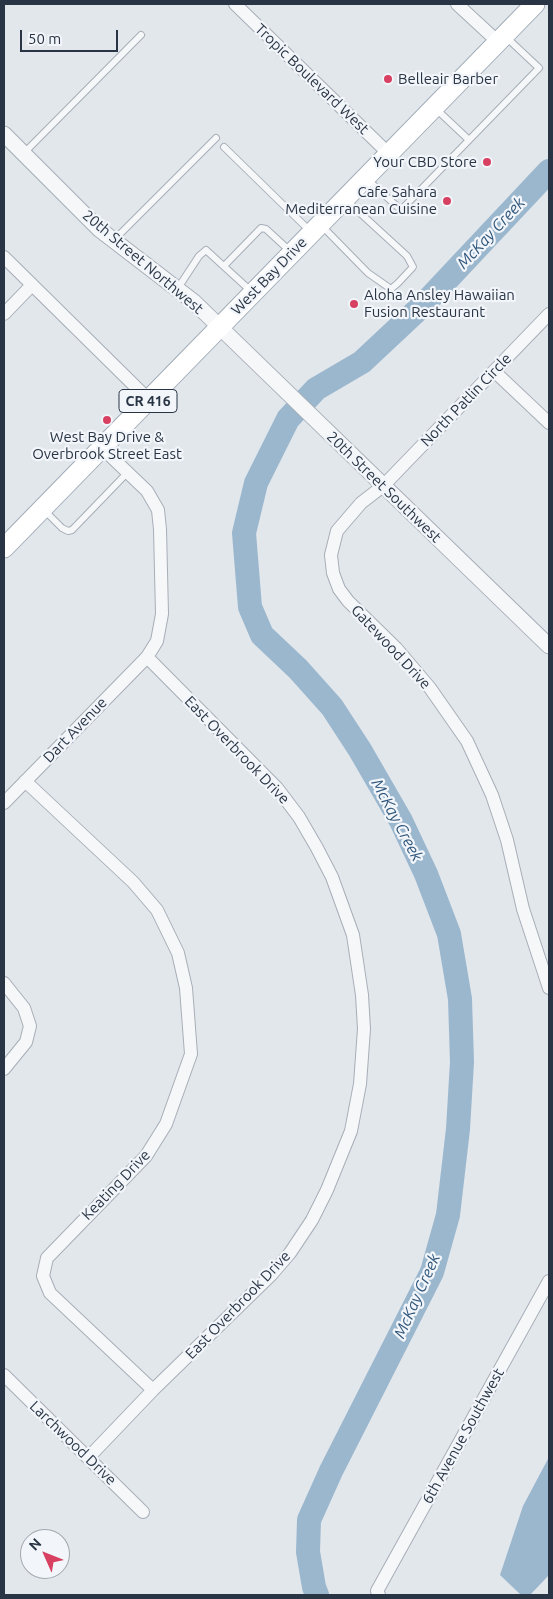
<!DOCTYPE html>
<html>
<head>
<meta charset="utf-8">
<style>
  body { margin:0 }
  #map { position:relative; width:553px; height:1599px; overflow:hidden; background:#e2e7ec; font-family:Ubuntu,sans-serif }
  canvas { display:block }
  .frame { position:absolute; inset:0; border:5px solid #293545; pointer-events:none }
  .north { position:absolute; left:20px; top:1529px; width:50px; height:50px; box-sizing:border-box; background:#f2f5f9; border:1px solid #a2a8b1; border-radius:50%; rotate:314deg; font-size:14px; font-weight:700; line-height:20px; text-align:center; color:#293545 }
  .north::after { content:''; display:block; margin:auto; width:18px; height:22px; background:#d84062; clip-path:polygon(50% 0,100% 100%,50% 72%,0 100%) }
  .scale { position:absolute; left:20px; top:30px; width:98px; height:22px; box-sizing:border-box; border:2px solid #293545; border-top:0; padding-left:6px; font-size:15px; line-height:18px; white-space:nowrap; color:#293545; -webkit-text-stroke:4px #f2f5f9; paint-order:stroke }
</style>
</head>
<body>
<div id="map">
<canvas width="553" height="1599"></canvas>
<div class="frame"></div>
<div class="north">N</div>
<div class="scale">50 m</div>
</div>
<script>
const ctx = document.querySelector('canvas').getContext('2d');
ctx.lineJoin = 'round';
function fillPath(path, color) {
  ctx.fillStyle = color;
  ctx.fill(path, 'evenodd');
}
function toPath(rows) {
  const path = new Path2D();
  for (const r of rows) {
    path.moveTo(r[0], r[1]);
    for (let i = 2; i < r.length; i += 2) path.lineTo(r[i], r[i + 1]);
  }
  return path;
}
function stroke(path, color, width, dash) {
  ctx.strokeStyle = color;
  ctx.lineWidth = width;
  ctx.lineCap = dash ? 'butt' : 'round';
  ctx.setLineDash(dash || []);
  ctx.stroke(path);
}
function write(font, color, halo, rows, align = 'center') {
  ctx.font = font + ' Ubuntu,sans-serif';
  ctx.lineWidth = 4.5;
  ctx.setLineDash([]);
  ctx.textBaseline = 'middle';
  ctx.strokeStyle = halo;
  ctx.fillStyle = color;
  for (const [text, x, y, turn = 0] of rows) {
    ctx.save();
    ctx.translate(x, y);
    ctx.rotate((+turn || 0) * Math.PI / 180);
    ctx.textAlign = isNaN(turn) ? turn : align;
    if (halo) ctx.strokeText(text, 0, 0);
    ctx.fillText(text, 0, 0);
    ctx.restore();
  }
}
fillPath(toPath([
  [549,1457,549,1575,530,1595,521,1595,500,1575,523,1506]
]), '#9bb7ce');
stroke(toPath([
  [317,1595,314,1587,308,1552,309,1520,331,1471,432,1272,448,1215,458,1129,462,1062,460,999,449,934,426,874,401,821,360,750,332,707,298,669,262,635,250,607,244,533,256,483,288,419,316,389,362,362,425,303,549,171]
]), '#9bb7ce', 24);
const service = toPath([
  [435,108,469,140],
  [224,147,311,232],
  [24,153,141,35],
  [367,179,401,210,539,68,506,37],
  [321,225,368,273,391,289,398,283,413,267,407,256,347,201],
  [114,240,216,138],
  [225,265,261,228,266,229,291,252],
  [178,288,199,256,206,250,252,292],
  [43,509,62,528,68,531,72,530,128,472]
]);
const minor = toPath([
  [235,4,389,154],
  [457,4,497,41],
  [4,257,149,400],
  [4,314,32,285],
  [549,314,383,486,361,503,337,531,331,555,333,573,339,589,348,601,396,648,430,688,467,741,492,795,507,840,523,909,549,988],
  [494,371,549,423],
  [25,781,133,882,157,910,178,953,186,988,191,1054,166,1124,146,1156,47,1258,43,1276,50,1293,153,1390],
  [4,803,147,657,157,641,162,614,160,529,158,510,147,491,102,448],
  [4,983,24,1008,30,1026,26,1042,4,1069],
  [4,1375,143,1512],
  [88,1458,153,1390,271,1275,290,1253,312,1220,327,1190,351,1131,360,1084,364,1029,362,995,353,935,332,877,317,848,299,817,277,788,147,657],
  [379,1595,377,1591,549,1281]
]);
const tertiary = toPath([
  [4,134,99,229,194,302,549,646]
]);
const primary = toPath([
  [4,548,535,4]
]);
stroke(service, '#a7aeb7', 8);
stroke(minor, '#a7aeb7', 14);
stroke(tertiary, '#a7aeb7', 17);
stroke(primary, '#a1acb8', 21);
stroke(service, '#f6f7f9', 6);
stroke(minor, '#f6f7f9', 12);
stroke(tertiary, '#f6f7f9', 15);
stroke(primary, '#fff', 19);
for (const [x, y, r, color] of [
  [388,79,5,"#d84062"],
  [487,162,5,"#d84062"],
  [447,201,5,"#d84062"],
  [354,304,5,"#d84062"],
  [107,420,5,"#d84062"]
]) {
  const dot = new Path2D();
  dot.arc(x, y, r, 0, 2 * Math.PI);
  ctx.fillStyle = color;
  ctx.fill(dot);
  stroke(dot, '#f2f5f9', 2);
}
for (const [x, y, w] of [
  [148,401,58]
]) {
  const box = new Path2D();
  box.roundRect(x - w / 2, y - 11.5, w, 23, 4);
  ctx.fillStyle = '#f2f5f9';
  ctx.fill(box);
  stroke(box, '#293545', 1);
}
write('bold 14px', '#293545', null, [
  ["CR 416",148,401]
]);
write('15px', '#293545', '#f2f5f9', [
  ["Tropic Boulevard West",312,79,44],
  ["20th Street Northwest",143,262,40],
  ["West Bay Drive",269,276,-46],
  ["North Patlin Circle",466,400,-46],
  ["20th Street Southwest",384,487,44],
  ["Gatewood Drive",391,647,47],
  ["Dart Avenue",75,730,-46],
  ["East Overbrook Drive",237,750,46],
  ["Keating Drive",116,1185,-46],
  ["East Overbrook Drive",238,1305,-46],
  ["6th Avenue Southwest",463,1436,-61],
  ["Larchwood Drive",73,1443,44]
]);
write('15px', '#293545', '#f2f5f9', [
  ["Belleair Barber",398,79],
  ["Your CBD Store",477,162,"right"],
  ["Cafe Sahara",437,192,"right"],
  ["Mediterranean Cuisine",437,209,"right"],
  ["Aloha Ansley Hawaiian",364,295],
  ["Fusion Restaurant",364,312],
  ["West Bay Drive &",107,437,"center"],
  ["Overbrook Street East",107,454,"center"]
], 'left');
write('italic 16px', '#30577c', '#f2f5f9', [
  ["McKay Creek",491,233,-47],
  ["McKay Creek",397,820,62],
  ["McKay Creek",417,1296,-66]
]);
</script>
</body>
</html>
